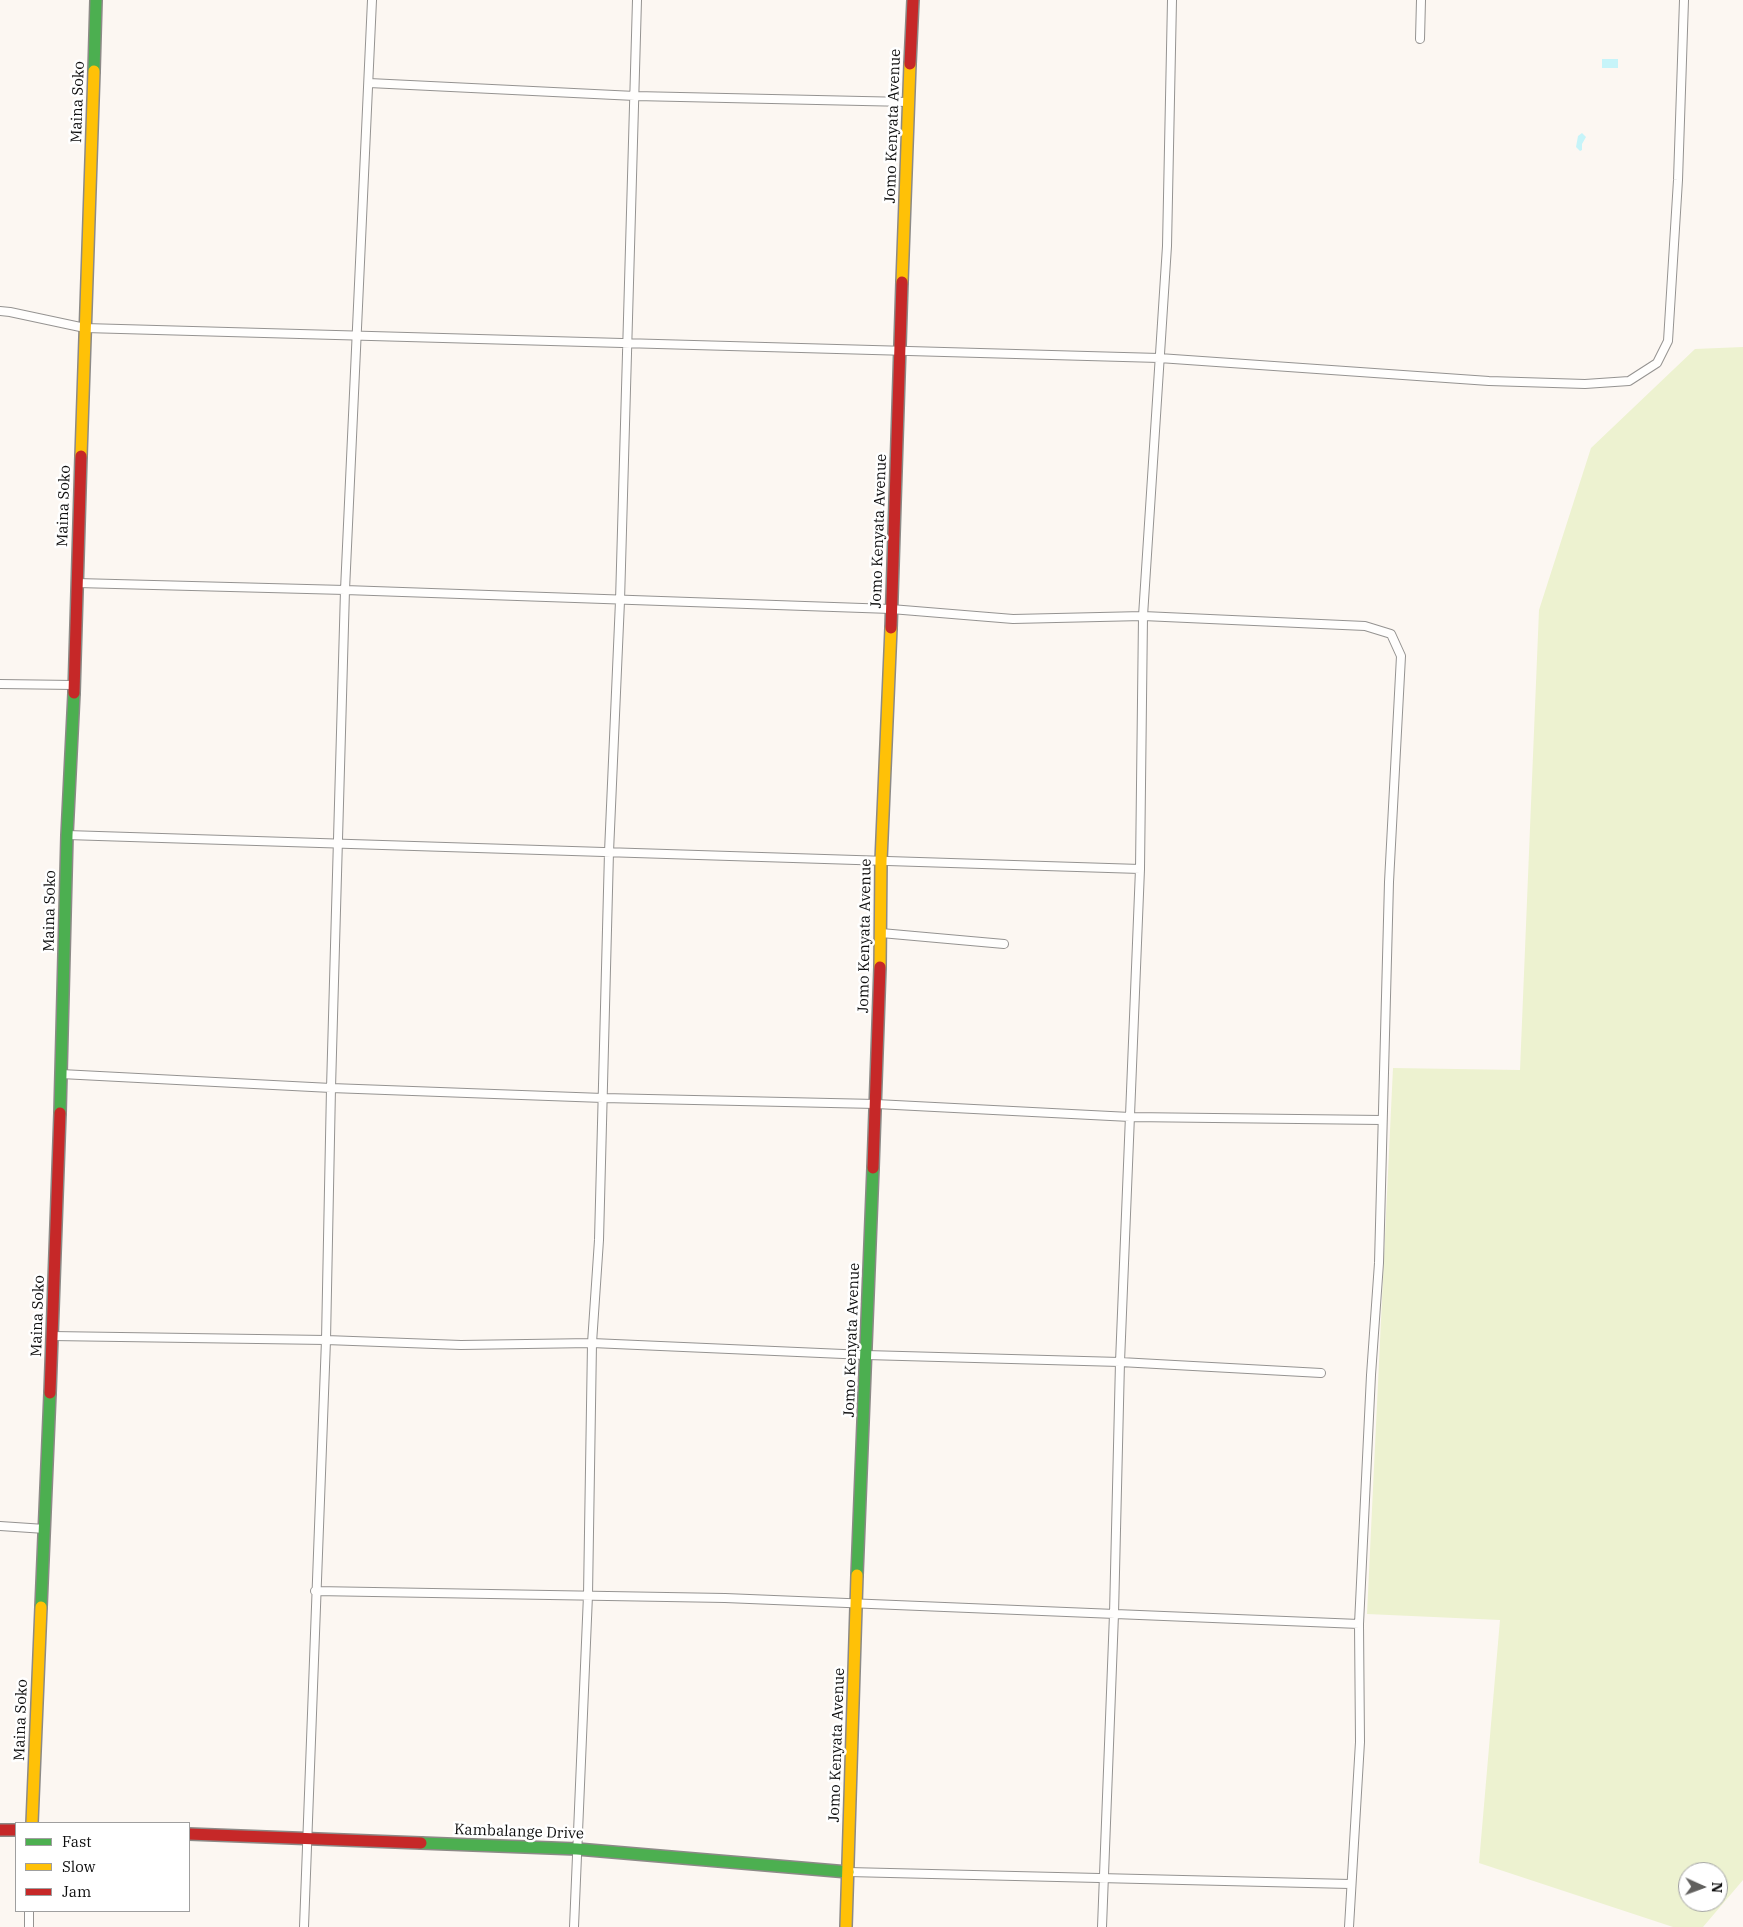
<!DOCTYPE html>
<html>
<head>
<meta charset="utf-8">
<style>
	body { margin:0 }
	#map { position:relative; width:1743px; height:1927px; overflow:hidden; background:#fcf7f2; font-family:"IBM Plex Serif",serif }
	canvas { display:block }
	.legend { position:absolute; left:15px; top:1822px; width:175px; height:90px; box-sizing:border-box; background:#fff; border:1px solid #9f9f9f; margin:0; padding:6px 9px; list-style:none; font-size:15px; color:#0e0e0e }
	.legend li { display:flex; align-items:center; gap:10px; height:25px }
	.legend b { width:25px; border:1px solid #9f9f9f }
	.north { position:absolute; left:1678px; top:1862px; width:50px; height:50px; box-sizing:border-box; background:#fff; border:1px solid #9f9f9f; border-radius:50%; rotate:92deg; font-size:14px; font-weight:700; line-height:20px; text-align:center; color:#0e0e0e }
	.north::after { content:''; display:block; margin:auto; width:18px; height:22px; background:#61605e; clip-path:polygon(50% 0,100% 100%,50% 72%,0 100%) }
</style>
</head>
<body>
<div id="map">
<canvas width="1743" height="1927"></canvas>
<ul class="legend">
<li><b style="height:6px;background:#4caf50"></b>Fast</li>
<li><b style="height:6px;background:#ffc107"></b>Slow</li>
<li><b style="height:6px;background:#c62828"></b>Jam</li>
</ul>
<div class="north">N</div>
</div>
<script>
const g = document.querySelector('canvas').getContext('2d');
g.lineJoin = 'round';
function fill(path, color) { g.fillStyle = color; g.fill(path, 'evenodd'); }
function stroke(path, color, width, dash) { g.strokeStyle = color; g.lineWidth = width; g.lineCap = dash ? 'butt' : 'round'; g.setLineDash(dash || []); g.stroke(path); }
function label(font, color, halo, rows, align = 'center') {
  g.font = font + ' "IBM Plex Serif",serif'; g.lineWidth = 5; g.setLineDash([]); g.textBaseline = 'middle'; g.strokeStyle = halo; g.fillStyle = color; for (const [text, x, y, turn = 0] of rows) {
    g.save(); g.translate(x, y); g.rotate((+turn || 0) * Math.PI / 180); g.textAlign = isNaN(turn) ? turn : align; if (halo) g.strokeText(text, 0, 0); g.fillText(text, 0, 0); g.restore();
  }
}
fill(new Path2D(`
	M1743,347V1880L1703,1927H1673L1479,1863L1500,1620L1367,1614L1393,1068L1520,1070L1539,610L1591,448L1695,349ZM1688,1872H1718V1902H1688Z`), '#edf2d0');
fill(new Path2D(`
	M1602,59H1618V68H1602Z
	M1582,133L1586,137L1582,144V150L1580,151L1576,147L1578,136Z`), '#c6f4f9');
const street = new Path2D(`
	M1420,39L1421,0
	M369,83L635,96L908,102
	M0,311L10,312L85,328L1159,358L1489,381L1585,384L1629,381L1657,363L1668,341L1678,180L1684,0
	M77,583L345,590L891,609L1013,619L1143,616L1365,626L1391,634L1401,656L1389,882L1379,1263L1371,1375L1359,1624L1360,1742L1349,1927
	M0,684L74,685
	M67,835L1140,869
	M881,933L1004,944
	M61,1074L331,1088L603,1098L876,1104L1130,1117L1382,1120
	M52,1336L326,1340L461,1345L592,1343L866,1355L1120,1362L1321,1373
	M0,1526L45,1529
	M315,1591L725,1598L1359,1624
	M848,1872L1350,1884
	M29,1927V1911
	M304,1927L326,1340L331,1088L345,590L372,0
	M574,1927L588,1595L592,1343L599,1240L609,852L620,601L637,0
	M1102,1927L1114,1614L1120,1362L1140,869L1143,616L1167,246L1172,0`);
const fast = new Path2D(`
	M94,71L96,0
	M60,1113L67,835L74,693
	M857,1575L873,1168
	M41,1607L50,1393
	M421,1843L577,1849L848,1872`);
const slow = new Path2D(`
	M902,282L910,64
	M81,456L94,71
	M880,967L881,861L891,628
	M32,1823L41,1607
	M846,1927L857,1575`);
const jam = new Path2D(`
	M910,64L913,0
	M891,628L902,282
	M74,693L81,456
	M873,1168L880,967
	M50,1393L60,1113
	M0,1830H16
	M189,1834L421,1843`);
stroke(street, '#959391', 10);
stroke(fast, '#8c8a87', 14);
stroke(slow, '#8c8a87', 14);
stroke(jam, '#8c8a87', 14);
stroke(street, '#fffefd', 8);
stroke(fast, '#4caf50', 11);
stroke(slow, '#ffc107', 11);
stroke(jam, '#c62828', 11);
label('15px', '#0e0e0e', '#fff', [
	["Maina Soko",78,102,-88],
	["Jomo Kenyata Avenue",893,126,-88],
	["Maina Soko",64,506,-88],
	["Jomo Kenyata Avenue",879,531,-88],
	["Maina Soko",50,911,-89],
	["Jomo Kenyata Avenue",865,936,-89],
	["Maina Soko",38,1316,-88],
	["Jomo Kenyata Avenue",852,1340,-88],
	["Maina Soko",21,1720,-88],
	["Jomo Kenyata Avenue",837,1745,-88],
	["Kambalange Drive",519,1832,2]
]);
</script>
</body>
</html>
